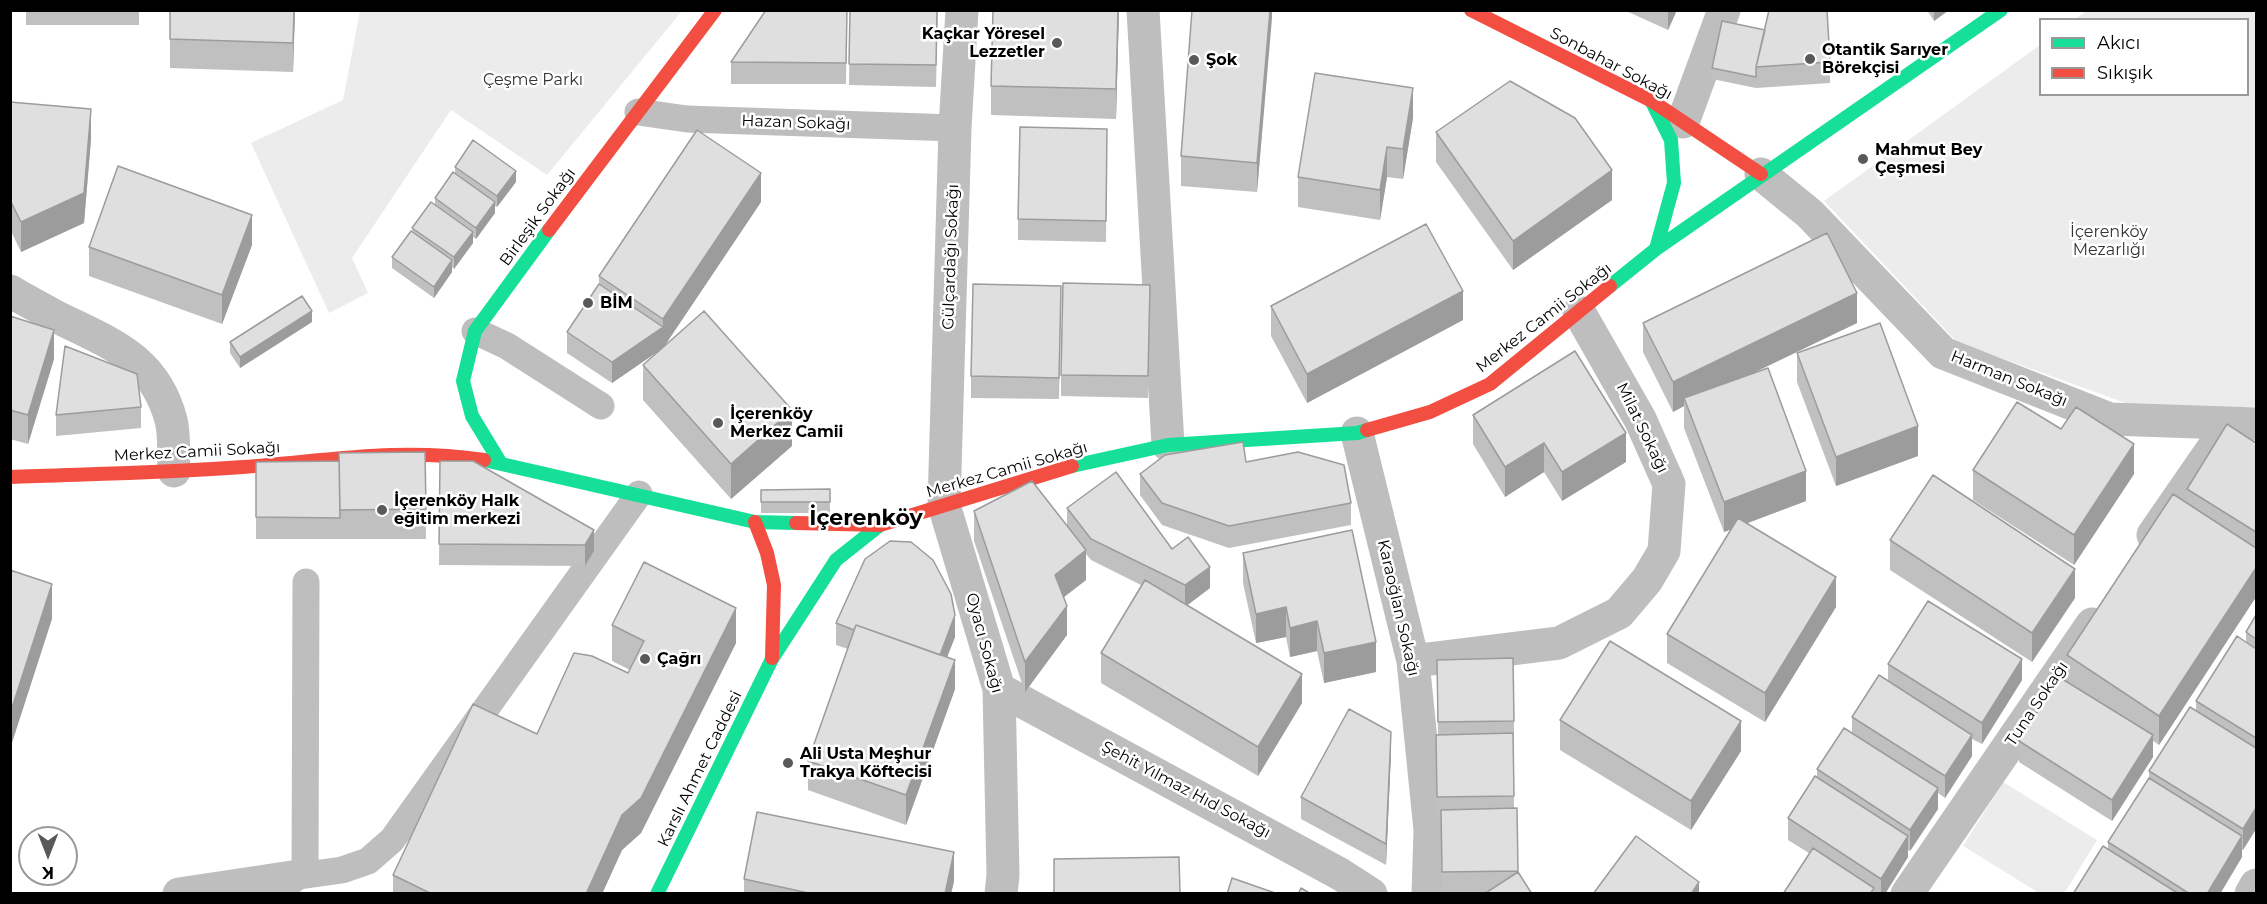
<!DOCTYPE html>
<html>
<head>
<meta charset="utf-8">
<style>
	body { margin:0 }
	#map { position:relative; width:2267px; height:904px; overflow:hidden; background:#fff; font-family:Montserrat,sans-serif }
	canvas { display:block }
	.frame { position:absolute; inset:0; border:12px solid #000; pointer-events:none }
	.legend { position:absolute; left:2039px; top:18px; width:210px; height:78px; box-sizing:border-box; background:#fff; border:2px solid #999; margin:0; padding:8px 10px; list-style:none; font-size:18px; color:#000 }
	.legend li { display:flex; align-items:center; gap:12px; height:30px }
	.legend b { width:30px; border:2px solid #999 }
	.north { position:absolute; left:18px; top:826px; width:60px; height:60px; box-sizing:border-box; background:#fff; border:2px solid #999; border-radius:50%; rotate:180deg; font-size:16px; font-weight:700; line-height:24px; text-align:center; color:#000 }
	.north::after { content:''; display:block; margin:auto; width:21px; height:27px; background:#595959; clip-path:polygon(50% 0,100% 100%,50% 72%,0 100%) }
</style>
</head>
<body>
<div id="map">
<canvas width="2267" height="904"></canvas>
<div class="frame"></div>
<ul class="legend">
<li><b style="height:8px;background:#16e098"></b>Akıcı</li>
<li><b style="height:8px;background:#f24e42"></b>Sıkışık</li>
</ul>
<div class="north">K</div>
</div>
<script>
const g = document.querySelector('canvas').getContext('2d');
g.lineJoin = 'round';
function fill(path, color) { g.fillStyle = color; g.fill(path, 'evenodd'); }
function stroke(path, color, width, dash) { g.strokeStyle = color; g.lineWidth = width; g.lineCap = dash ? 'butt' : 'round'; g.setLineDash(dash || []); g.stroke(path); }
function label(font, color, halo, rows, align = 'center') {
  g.font = font + ' Montserrat,sans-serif'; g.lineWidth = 5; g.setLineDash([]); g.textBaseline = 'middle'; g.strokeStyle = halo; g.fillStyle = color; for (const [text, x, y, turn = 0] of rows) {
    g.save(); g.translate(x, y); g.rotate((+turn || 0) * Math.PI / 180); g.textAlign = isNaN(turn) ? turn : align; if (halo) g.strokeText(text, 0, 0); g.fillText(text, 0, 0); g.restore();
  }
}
fill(new Path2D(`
	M2088,10L2256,11V407L2139,408L1957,342L1824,201L2040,45V94H2248V20L2075,19Z
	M360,11V10L682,11L547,175L451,110L352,258L368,293L329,313L251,143L343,100Z
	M2003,782L2097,840L2064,894L2039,893L1963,846Z`), '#ececec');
stroke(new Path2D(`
	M638,112L687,119L955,128
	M475,331L507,346L601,406
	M305,875L306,582
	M292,877L342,870L368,861L392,840L639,494`), '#bebebe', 27);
stroke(new Path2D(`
	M962,10L955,128L944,505L999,689L1003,875L1001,894
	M1143,10L1168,445
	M1683,122L1724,10
	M1761,174L1810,214L1943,353L2110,419L2256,424
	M10,291C25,300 40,308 55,316C108,343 154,356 171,420C175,435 173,454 174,471
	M1357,433L1413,661L1430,830L1428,894
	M2153,535L2229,425
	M1413,661L1559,643L1619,613L1647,580L1664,551L1669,484L1640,419L1579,312
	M999,689L1340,874L1371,894
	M179,894L292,877
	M1907,894L2092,624
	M2251,894L2256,885`), '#bebebe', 33);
stroke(new Path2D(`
	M1652,102L1671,140L1674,183L1656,249
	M1610,286L1656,249L2001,10
	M484,460L755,522L796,523
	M500,462L472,416L463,381L475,331L549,230
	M1072,466L1168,445L1357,433L1367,430
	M657,894L772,659L836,560L880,525`), '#16e098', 14);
stroke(new Path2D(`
	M1471,10L1652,101L1761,174
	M549,230L715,10
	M1367,430L1430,412L1490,384L1610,286
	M10,477C87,474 165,473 243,467C327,461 398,447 484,460
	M755,522L767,553L774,585L772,658
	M796,523L880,525L1072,466`), '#f24e42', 14);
fill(new Path2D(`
	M26,10H139V25H26Z
	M295,10L293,72L170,68V39Z
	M847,10L846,84H731V62Z
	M850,10H938L936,87L849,85Z
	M1119,10L1116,119L991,115V86Z
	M1272,10L1257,192L1181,186V156Z
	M1624,10H1677L1668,30Z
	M1927,10H1949L1934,21Z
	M1830,62V83L1756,88L1712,79V68Z
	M10,102L91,139L84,223L21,252L10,229Z
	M1413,118L1403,179L1387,177L1380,220L1298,207V177Z
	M1107,129L1106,242L1018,240V219Z
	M1436,132L1612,200L1513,270L1436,162Z
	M455,167L516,182L497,207L495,206V213L476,239L473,237V243L454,269L452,267V272L434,298L392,268V257L412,232V228L435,204V198L455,173Z
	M761,202L664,347L792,446L731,499L643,400V365L660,350L612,383L567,353V332L599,284V276Z
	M252,245L222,324L89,276V247Z
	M1150,285L1148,398L1061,396V375Z
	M1271,306L1463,320L1307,403L1271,336Z
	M1061,307L1059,399L971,398V376Z
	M10,316L54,359L28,444L10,439Z
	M312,322L240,368L230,353V342Z
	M1643,323H1857L1752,373L1806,501L1747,523L1836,607L1765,722L1667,663V634L1732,529L1724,532L1684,428V406L1673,412L1643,352Z
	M1797,353L1918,456L1836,486L1797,382Z
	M141,407V428L56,436V415Z
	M1473,415L1626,462L1562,501L1544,472L1505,497L1473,444Z
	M2256,443V597L2159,745L2153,741V757L2112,821L2019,762V741L2067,681V655L2187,503V489Z
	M425,452L426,539H256V462L339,461Z
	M440,461H473L594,551L585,566L439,565Z
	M1246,462L1351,503V525L1229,548L1162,525L1140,495V474Z
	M1973,470L2134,474L2074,565L1973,500Z
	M830,489V513H761V490Z
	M1067,508L1172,549L1210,588L1187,605L1302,703L1258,776L1101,683V653L1141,585L1091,560L1086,554V580L1064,597L1067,635L1025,692L974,541V511L1067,526Z
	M1890,540L2075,598L2032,662L1890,570Z
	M1243,553L1376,672L1324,683L1317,651L1290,657L1286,637L1256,643L1243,583Z
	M2256,615V829L2243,850H2242V857L2220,894H2073L2108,849V842L2149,778V771L2196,711V701L2246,642V632Z
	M836,623L955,637L947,657L955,689L906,825L808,790V761L848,649L836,645Z
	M612,625L736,643L641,833L622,850L602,894H393V875L537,734L628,673L630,670L612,661Z
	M1437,660L1514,721V742H1513L1514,808H1517L1518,872L1485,893H1442L1441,819H1437L1436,756L1438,735Z
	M1888,664L2022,680L1982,744L1972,739V756L1945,798L1938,793V809L1910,851L1908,850V857L1885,894H1783L1809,853L1788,840V818L1817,778V769L1852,733V717L1888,681Z
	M1560,720L1741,751L1691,830L1560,750Z
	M1391,753L1386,865L1301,819V797Z
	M744,879L954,881L951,894H744Z`), '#c0c0c0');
fill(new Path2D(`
	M294,10H295L293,72V43Z
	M1118,10H1119L1116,119V89Z
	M1270,10H1272V18L1257,192V163Z
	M1668,10H1677L1668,30Z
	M1934,10H1949L1934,21Z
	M1413,88V118L1403,179V149Z
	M91,109V139L84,223L21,252V222Z
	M1387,147V177L1380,220V190Z
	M1612,170V200L1513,270V241Z
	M516,171V182L497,207V196Z
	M761,173V202L663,348L612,383V362L663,327V319Z
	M495,202V213L476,239V228Z
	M252,215V245L222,324V295Z
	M473,232V243L454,269V257Z
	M452,260V272L434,298V287Z
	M1463,291V320L1307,403V374Z
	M1857,293V323L1687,405L1684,398V406L1673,412V382Z
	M312,311V322L240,368V357Z
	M54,330V359L28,444V415Z
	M792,410V446L731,499V464Z
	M1918,426V456L1836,486V457Z
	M1626,433V462L1562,501V472Z
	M1544,443V472L1505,497V467Z
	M2134,444V474L2074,565V535Z
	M1806,471V501L1724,532V502Z
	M594,530V551L585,566V545Z
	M1086,550V580L1055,604V575Z
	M1210,567V588L1185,607V585Z
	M2256,568V597L2159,745V716Z
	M2075,569V598L2032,662V633Z
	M1836,577V607L1765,722V693Z
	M52,584V619L10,749V714Z
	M1067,606V635L1025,692V662Z
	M1286,607V637L1256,643V614Z
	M736,608V643L641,833L622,850L602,894H586L622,815Z
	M955,615V637L937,683V662Z
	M1317,621V651L1290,657V628Z
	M1376,642V672L1324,683V653Z
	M2022,659V680L1982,744V723Z
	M955,660V689L906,825V795Z
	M1302,674V703L1258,776V747Z
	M1741,721V751L1691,830V801Z
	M1391,732V753L1386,865V844Z
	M1972,735V756L1945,798V776Z
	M2153,735V757L2112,821V800Z
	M1938,788V809L1910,851V830Z
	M2256,808V829L2243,850V829Z
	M1908,836V857L1885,894H1881V879Z
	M2242,836V857L2220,894H2207Z
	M954,852V881L951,894H945Z
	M1699,882V894H1691Z`), '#9c9c9c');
const building = new Path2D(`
	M170,10H294L293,43L170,39Z
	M766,10H847L846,63L731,62Z
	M850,10H937L936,65L849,64Z
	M993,10H1118L1116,89L991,86Z
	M1192,10H1270L1257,163L1181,156Z
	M1769,10H1827L1830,62L1756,67Z
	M1722,21L1765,30L1756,67V77L1712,68Z
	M1315,73L1413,88L1403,149L1387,147L1380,190L1298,177Z
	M1510,81L1575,118L1612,170L1513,241L1436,132Z
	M10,102L91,109L84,193L21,222L10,200Z
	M1020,127L1107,129L1106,221L1018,219Z
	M697,130L761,173L663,319L599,276Z
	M473,140L516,171L497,196L455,167Z
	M118,166L252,215L222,295L89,247Z
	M453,172L495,202L476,228L435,198Z
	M431,202L473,232L454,257L412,228Z
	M1426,224L1463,291L1307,374L1271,306Z
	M411,231L452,260L434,287L392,257Z
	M1827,233L1857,293L1673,382L1643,323Z
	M1063,283L1150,285L1148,376L1061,375Z
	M599,284L663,327L612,362L567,332Z
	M973,284L1061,286L1059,378L971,376Z
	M302,296L312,311L240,357L230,342Z
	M704,311L792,410L731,464L643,365Z
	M10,316L54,330L28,415L10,410Z
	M1880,323L1918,426L1836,457L1797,353Z
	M65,346L137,374L141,407L56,415Z
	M1575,351L1626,433L1562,472L1544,443L1505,467L1473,415Z
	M1768,368L1806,471L1724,502L1684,398Z
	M2017,402L2061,429L2076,407L2134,444L2074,535L1973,470Z
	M2227,424L2256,443V532L2187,489Z
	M1243,442L1246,462L1298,452L1344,465L1351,503L1229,526L1162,503L1140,474L1165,455Z
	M425,452L426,509L340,510L339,453Z
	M339,461L340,518L256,517V462Z
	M440,461H473L594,530L585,545L439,544Z
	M1116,472L1172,549L1188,537L1210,567L1185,585L1091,539L1067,508Z
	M1933,475L2075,569L2032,633L1890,540Z
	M1032,481L1086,550L1055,575L1067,606L1025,662L974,511Z
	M830,489V502H761V490Z
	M2173,494L2256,548V568L2159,716L2067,655Z
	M1738,518L1836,577L1765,693L1667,634Z
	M1352,530L1376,642L1324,653L1317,621L1290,628L1286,607L1256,614L1243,553Z
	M890,541L911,542L933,560L951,594L955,615L940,655L856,625L854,630L836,623L865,559Z
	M644,562L736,608L641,798L622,815L586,894H432L393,875L473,704L537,734L574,653L592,656L628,673L644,641L612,625Z
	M10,570L52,584L10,714Z
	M1145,580L1302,674L1258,747L1101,653Z
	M1928,601L2022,659L1982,723L1888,664Z
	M2256,615V639L2246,632Z
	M856,625L955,660L906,795L808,761Z
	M2237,636L2256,649V738L2196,701Z
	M1610,641L1741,721L1691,801L1560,720Z
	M1513,658L1514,721L1438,722L1437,660Z
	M1879,675L1972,735L1945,776L1852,717Z
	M2059,677L2153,735L2112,800L2019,741Z
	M2190,707L2256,748V808L2243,829L2149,771Z
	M1349,709L1391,732L1386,844L1301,797Z
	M1844,728L1938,788L1910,830L1817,769Z
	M1513,733L1514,796L1437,797L1436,735Z
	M1815,776L1908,836L1881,879L1788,818Z
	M2149,778L2242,836L2207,894H2190L2108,842Z
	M1517,808L1518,871L1442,872L1441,810Z
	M757,812L954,852L945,894H813L744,879Z
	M1636,836L1699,882L1691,894H1593Z
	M2103,846L2179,894H2073Z
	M1813,848L1874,888L1870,894H1783Z
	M1179,857L1180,894H1054V859Z
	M1518,872L1532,894H1484Z
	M1232,878L1278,894H1227Z
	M1301,888L1311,894H1298Z`);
fill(building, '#dfdfdf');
stroke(building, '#9c9c9c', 1.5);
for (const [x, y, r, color] of [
	[1057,43,6,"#595959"],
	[1810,59,6,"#595959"],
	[1194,60,6,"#595959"],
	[1863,159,6,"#595959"],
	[588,303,6,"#595959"],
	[718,423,6,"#595959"],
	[382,510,6,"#595959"],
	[645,659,6,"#595959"],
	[788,763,6,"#595959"]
]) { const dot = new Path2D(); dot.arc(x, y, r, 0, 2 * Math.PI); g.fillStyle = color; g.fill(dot); stroke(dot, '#fff', 2); }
label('bold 16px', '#000', '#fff', [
	["Kaçkar Yöresel",1045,34,"right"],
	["Lezzetler",1045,52,"right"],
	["Otantik Sarıyer",1822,50],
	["Börekçisi",1822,68],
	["Şok",1206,60],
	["Mahmut Bey",1875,150],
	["Çeşmesi",1875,168],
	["BİM",600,303],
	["İçerenköy",730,414],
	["Merkez Camii",730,432],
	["İçerenköy Halk",394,501],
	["eğitim merkezi",394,519],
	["Çağrı",657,659],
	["Ali Usta Meşhur",800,754],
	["Trakya Köftecisi",800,772]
], 'left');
label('16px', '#000', '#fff', [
	["Sonbahar Sokağı",1611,64,28],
	["Hazan Sokağı",796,123,2],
	["Birleşik Sokağı",538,217,-54],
	["Gülçardağı Sokağı",951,257,-88],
	["Merkez Camii Sokağı",1544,318,-38],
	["Harman Sokağı",2009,379,22],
	["Milat Sokağı",1642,428,64],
	["Merkez Camii Sokağı",197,452,-3],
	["Merkez Camii Sokağı",1007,470,-16],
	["Karaoğlan Sokağı",1398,608,77],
	["Oyacı Sokağı",984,643,75],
	["Tuna Sokağı",2037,704,-56],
	["Karslı Ahmet Caddesi",700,769,-64],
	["Şehit Yılmaz Hıd Sokağı",1186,790,28]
]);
label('16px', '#333', '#fff', [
	["Çeşme Parkı",533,80],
	["İçerenköy",2109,232],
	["Mezarlığı",2109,250]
]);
label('bold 22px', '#000', '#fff', [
	["İçerenköy",866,519]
]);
</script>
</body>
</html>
